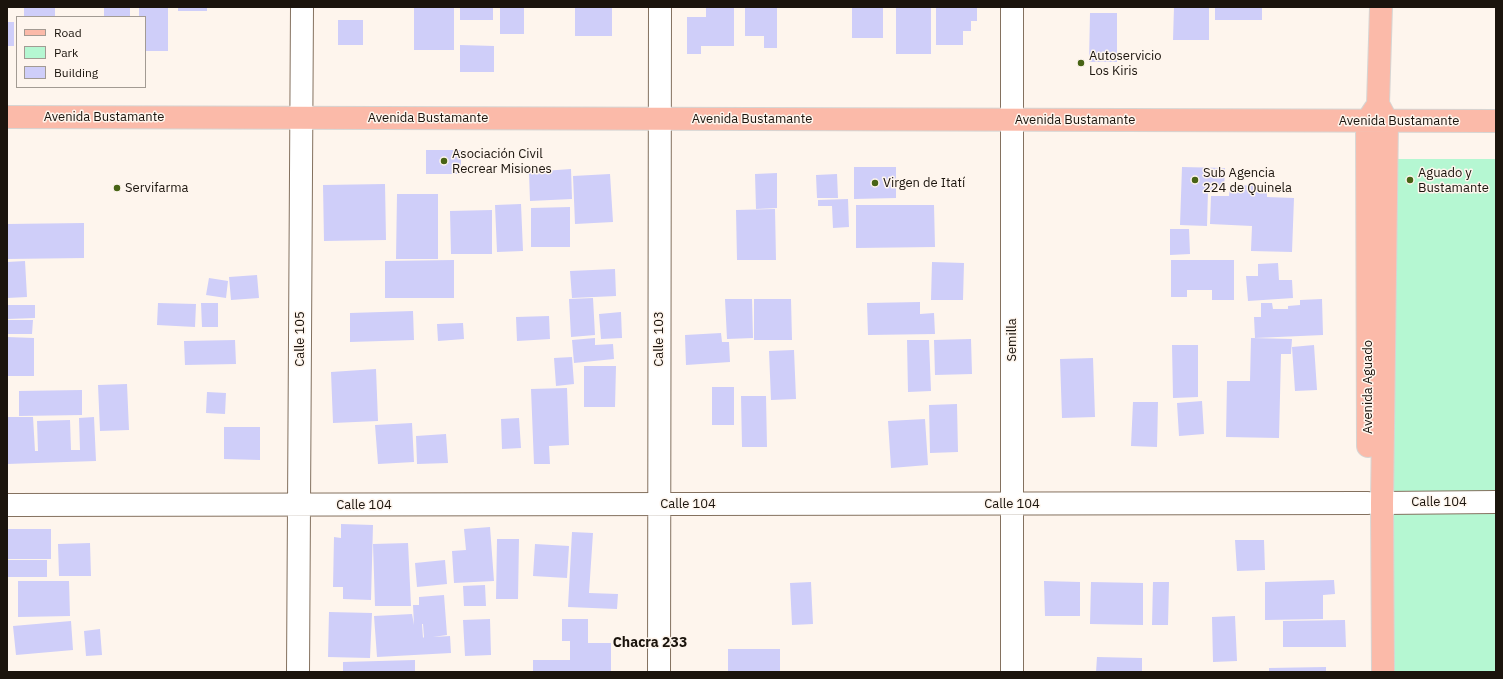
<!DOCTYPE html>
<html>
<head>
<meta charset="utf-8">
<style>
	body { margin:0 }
	#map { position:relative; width:1503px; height:679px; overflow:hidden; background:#fef5ed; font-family:"IBM Plex Sans",sans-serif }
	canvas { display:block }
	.frame { position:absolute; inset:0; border:8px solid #1b140d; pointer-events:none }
	.legend { position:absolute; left:16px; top:16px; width:130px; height:72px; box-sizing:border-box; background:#fef5ed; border:1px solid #a39b93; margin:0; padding:5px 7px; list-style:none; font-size:12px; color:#1b140d }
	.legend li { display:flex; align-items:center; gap:8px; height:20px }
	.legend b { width:20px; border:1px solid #a39b93 }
</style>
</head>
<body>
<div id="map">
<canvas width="1503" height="679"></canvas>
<div class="frame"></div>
<ul class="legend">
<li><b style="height:5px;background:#fbbaa9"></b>Road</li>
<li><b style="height:11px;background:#b5f7d2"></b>Park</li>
<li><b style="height:11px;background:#cfcef9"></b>Building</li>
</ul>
</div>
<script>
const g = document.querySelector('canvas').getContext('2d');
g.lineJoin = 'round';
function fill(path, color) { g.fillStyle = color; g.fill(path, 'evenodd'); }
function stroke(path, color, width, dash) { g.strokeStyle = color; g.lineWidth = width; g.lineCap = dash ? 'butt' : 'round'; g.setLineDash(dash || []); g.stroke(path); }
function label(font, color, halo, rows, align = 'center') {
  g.font = font + ' "IBM Plex Sans",sans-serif'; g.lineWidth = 3; g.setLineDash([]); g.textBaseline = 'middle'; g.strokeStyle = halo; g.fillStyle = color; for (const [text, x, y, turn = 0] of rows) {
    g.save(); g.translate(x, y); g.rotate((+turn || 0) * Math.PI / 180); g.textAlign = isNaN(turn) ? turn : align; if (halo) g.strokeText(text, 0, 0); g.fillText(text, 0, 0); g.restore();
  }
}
fill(new Path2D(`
	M1390,159H1496V672H1390Z`), '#b5f7d2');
fill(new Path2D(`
	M24,7H55V17H24Z
	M104,7H130V17H104Z
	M139,7H168V51H145V17H139Z
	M178,7H207V11H178Z
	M414,7H454V50H414Z
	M460,7H493V20H460Z
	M500,7H524V34H500Z
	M575,7H612V36H575Z
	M706,7H734V46H701V54H687V17H706Z
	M745,7H777V48H764V36H745Z
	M852,7H883V38H852Z
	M896,7H931V54H896Z
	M936,7H977V21H971V31H963V45H936Z
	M1174,7H1209V40H1173Z
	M1215,7H1262V20H1215Z
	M1090,13H1117V62H1089Z
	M338,20H363V45H338Z
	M7,22H14V46H7Z
	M460,45L494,46V72H460Z
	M426,150H461V174H426Z
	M854,167H896V198L854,199Z
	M1182,167L1225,168L1224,191H1208L1207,226L1180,225Z
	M571,169L572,199L530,201L529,172Z
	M777,173V208L756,209L755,174Z
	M610,174L613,222L575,224L573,176Z
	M837,174L838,198H817L816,175Z
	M385,184L386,240L324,241L323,185Z
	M1230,185L1267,186V197L1294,198L1292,252L1251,251L1252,226L1210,224L1211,196H1229Z
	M397,194H438V259H396Z
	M848,199L849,227L833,228L832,206H818V200Z
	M521,204L523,251L497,252L495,205Z
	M856,205H934L935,247L856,248Z
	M570,207V247H531V208Z
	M775,209L776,260H737L736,210Z
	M492,210V254H451L450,211Z
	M84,223V258L7,259V224Z
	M1170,229H1189L1190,254L1170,255Z
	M454,260V298H385V261Z
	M1171,260H1234V300H1212V290H1187V297H1171Z
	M25,261L27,297L7,298V262Z
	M932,262L964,263L963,300H931Z
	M1278,263L1279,280H1292L1293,298L1248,301L1246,276H1258V264Z
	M615,269L616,296L572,298L570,271Z
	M257,275L259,298L231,300L229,277Z
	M209,278L228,281L226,298L206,295Z
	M593,298L595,335L571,337L569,299Z
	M725,299H752L753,338L727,339Z
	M754,299H791L792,340H754Z
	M1322,299L1323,335L1255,338L1254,317H1261V303H1272L1273,309H1288V306L1300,305V300Z
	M920,302V314L934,313L935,334L868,335L867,303Z
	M158,303L196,304L195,327L157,325Z
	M201,303H218V327H202Z
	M7,305H35V318L7,319Z
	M413,311L414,340L350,342V313Z
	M621,312L622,338L601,339L599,314Z
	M549,316L550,339L517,341L516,317Z
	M7,320H33L32,334H7Z
	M463,323L464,339L438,341L437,324Z
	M721,333L722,342H729L730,362L686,365L685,335Z
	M7,337L34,338V376H7Z
	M595,338V345L613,344L614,359L574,363L572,340Z
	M1251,338L1292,339L1291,354H1281L1279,438L1226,437L1227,381H1250Z
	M971,339L972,374L935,375L934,340Z
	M235,340L236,364L185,365L184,341Z
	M907,340H929L931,391L908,392Z
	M1172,345H1198V397L1173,398Z
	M1314,345L1317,390L1295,391L1292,347Z
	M794,350L796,399L771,400L769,351Z
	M572,357L574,384L556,386L554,358Z
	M1093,358L1095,417L1062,418L1060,359Z
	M584,366H616L615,407H584Z
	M376,369L378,421L333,423L331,372Z
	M127,384L129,430L100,431L98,385Z
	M712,387H734V425H712Z
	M567,388L569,445L549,446L550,464H534L531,389Z
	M82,390V415L19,416V391Z
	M207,392L226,393L225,414L206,413Z
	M741,396H766L767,447H742Z
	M1202,401L1204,434L1179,436L1177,403Z
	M1133,402H1158L1157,447L1131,446Z
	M957,404L958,452L930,453L929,405Z
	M7,417H33L35,451H38L37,421L70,420L71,450H80L79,418L94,417L96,461L7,464Z
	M519,418L521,448L502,449L501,419Z
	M925,419L928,465L891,468L888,421Z
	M412,423L414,462L378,464L375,425Z
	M224,427H260V460L224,459Z
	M446,434L448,463L417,464L416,436Z
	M341,524L373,525L371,600L343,599V587H333L334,537L341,538Z
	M490,527L494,581L454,583L452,551L466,550L464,529Z
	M7,529H51V559H7Z
	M572,532L593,533L589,593L618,594L617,609L568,607Z
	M497,539H519L518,599H496Z
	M1235,540H1264L1265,570L1237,571Z
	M90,543L91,576H59L58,544Z
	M408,543L411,606H375L373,544Z
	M535,544L569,546L567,578L533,576Z
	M7,560H47V577H7Z
	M445,560L447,584L417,587L415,563Z
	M1334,580L1335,594L1323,595V619L1265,620V582Z
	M18,581H69L70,616L18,617Z
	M1044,581L1080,582V616H1045Z
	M811,582L813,624L792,625L790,583Z
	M1091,582L1143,583V625L1090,624Z
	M1153,582H1169L1168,625H1152Z
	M485,585L486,606H464L463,586Z
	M444,595L447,635L433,637L450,636L451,653L377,657L374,616L412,614L414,625L413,605H419V597ZM422,624H423L424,637L423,638Z
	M329,612L372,613L370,658L328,657Z
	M1235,616L1237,661L1213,662L1212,617Z
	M490,619L491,655L465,656L463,620Z
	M562,619H588V643H611V672H533V660H570V641H562Z
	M1345,620L1346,647H1283V621Z
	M71,621L73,650L16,655L13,626Z
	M100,629L102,655L86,656L84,631Z
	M728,649H780V672H728Z
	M1097,657L1142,658V672H1096Z
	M415,660V672H343V662Z
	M1326,667V672H1269V668Z`), '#cfcef9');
const minor = new Path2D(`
	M1382,503L1496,502
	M7,505L1368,503
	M298,672L302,7
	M659,672L660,7
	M1012,672V7`);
const major = new Path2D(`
	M1381,7L1378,104L1387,121L1382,503L1383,672
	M7,117L1496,121
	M1368,446L1367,121L1375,109`);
stroke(minor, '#84715f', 24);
stroke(major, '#d6d5d3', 24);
stroke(minor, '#fff', 22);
stroke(major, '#fbbaa9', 22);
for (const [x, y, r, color] of [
	[1081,63,4,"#486315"],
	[444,161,4,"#486315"],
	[1195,180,4,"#486315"],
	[1410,180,4,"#486315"],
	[875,183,4,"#486315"],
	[117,188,4,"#486315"]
]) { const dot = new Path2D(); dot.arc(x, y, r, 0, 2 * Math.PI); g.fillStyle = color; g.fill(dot); stroke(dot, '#fef5ed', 1.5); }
label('13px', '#1b140d', '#fef5ed', [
	["Autoservicio",1089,56],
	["Los Kiris",1089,71],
	["Asociación Civil",452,154],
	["Recrear Misiones",452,169],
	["Sub Agencia",1203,173],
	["224 de Quinela",1203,188],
	["Aguado y",1418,173],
	["Bustamante",1418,188],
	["Virgen de Itatí",883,183],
	["Servifarma",125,188]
], 'left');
label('13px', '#1b140d', '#fef5ed', [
	["Avenida Bustamante",104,117],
	["Avenida Bustamante",428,118],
	["Avenida Bustamante",752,119],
	["Avenida Bustamante",1075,120],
	["Avenida Bustamante",1399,121],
	["Calle 105",300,339,-90],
	["Calle 103",659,339,-90],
	["Semilla",1012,340,-90],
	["Avenida Aguado",1368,387,-90],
	["Calle 104",1439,502],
	["Calle 104",688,504],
	["Calle 104",1012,504],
	["Calle 104",364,505]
]);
label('bold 14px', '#1b140d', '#fef5ed', [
	["Chacra 233",650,643]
]);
</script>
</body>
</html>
